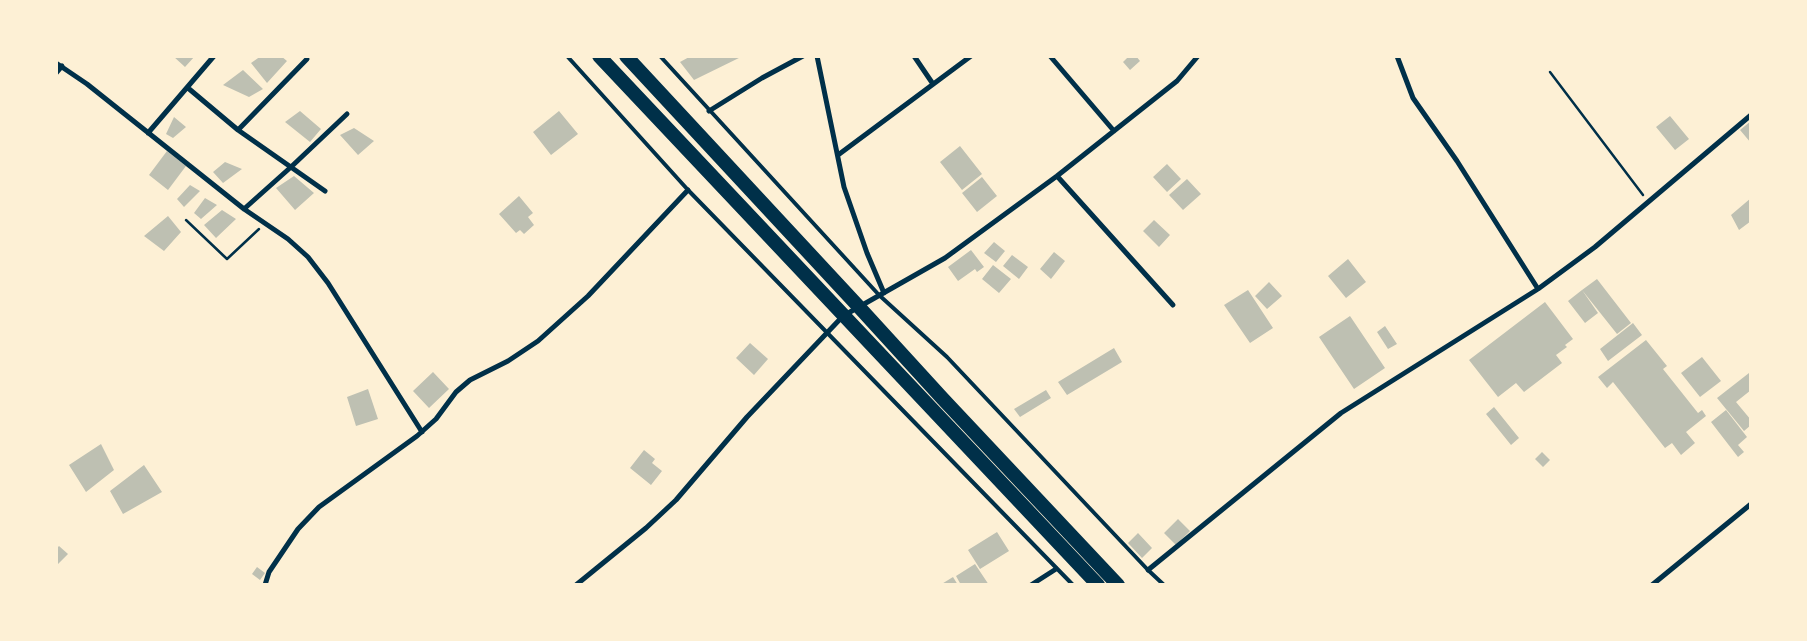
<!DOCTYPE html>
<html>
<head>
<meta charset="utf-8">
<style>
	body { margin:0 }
	#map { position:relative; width:1807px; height:641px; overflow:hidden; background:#fdf0d5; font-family:"Work Sans",sans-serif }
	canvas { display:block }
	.frame { position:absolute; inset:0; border:58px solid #fdf0d5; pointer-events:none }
</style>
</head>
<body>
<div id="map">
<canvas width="1807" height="641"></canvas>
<div class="frame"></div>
</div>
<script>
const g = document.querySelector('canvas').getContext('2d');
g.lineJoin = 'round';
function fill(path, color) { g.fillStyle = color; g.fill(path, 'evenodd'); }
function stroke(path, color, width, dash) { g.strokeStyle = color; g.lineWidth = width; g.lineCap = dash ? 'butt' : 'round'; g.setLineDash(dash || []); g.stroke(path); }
fill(new Path2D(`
	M173,56H195L185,67Z
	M261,56H281L287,61L267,83L251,63Z
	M691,56H743L694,80L680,62Z
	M1129,56H1136L1140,61L1130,70L1123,62Z
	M243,70L263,89L249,97L223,85Z
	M300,111L321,129L310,142L285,122Z
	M559,111L578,134L551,155L533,132Z
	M1670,116L1689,139L1675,150L1656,127Z
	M174,117L186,127L173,138L166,134Z
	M1751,121V143L1740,130Z
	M354,128L374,141L358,155L340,135Z
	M960,146L982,174L962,190L940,162Z
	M167,151L186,166L168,190L149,175Z
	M225,162L242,169L223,183L213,172Z
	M1167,164L1181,179L1167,192L1153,177Z
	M294,176L314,193L295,210L276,188Z
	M982,177L997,196L977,212L962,193Z
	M1187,179L1201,194L1183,210L1169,195Z
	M190,185L200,191L184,207L177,199Z
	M519,196L533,213L528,217L534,225L524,234L520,230L516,233L499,214Z
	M205,198L217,205L201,219L194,213Z
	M1751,198V221L1739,230L1731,215Z
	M222,210L236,219L216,238L204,225Z
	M168,216L181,232L164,251L144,236Z
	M1154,220L1170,235L1159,247L1143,231Z
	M994,242L1005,251L996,262L984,253Z
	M971,250L984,267L977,272L975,269L958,281L948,267Z
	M1054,252L1065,261L1051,279L1040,269Z
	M1012,255L1028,267L1019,279L1003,266Z
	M1348,259L1366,282L1346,298L1328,276Z
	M993,265L1011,279L999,293L982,279Z
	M1597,279L1631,323L1617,334L1582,290Z
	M1269,282L1282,296L1267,309L1255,296Z
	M1248,290L1273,328L1250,343L1224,305Z
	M1582,290L1598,313L1585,323L1568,301Z
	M1545,302L1573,339L1565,345L1567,347L1556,355L1562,363L1524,392L1516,383L1498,397L1469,360Z
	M1350,316L1385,368L1354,389L1319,337Z
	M1633,323L1642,335L1608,361L1600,349Z
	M1385,326L1397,344L1388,349L1377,332Z
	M1646,340L1667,366L1663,369L1698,413L1702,410L1706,416L1686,432L1695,443L1681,455L1672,443L1665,448L1613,382L1607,388L1598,377Z
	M750,343L768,359L754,375L736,358Z
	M1114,348L1122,362L1067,395L1058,382Z
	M1702,357L1721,381L1700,397L1681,373Z
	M433,372L449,389L429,408L413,391Z
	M1749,373L1751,376V390L1736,402L1751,420V425L1744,431L1717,398Z
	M368,389L378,419L356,426L347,397Z
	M1046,390L1051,398L1020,417L1014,409Z
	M1494,407L1519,438L1511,445L1486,414Z
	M1726,410L1747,437L1738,445L1744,452L1738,457L1711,422Z
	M101,444L114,470L86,492L69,465Z
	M644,450L655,459L652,463L662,471L651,485L630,468Z
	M1542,452L1550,460L1543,467L1535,459Z
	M144,465L162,492L123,514L110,491Z
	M1178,519L1190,531L1176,545L1164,533Z
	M997,532L1009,551L980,569L968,550Z
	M1138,533L1152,548L1142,558L1128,543Z
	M59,546L68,554L56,566V549Z
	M975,564L989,585H961L956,576Z
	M257,567L265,573L260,580L252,574Z
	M953,577L958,585H940Z`), '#bec0b2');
stroke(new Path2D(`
	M1550,72L1643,195
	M186,220L227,259L259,229`), '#003049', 2.5);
stroke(new Path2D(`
	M567,56L688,190L1073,585
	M660,56L879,295L947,357L1148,570L1164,585`), '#003049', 4);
stroke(new Path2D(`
	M817,56L844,187L867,253L884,293
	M914,56L933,84
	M1050,56L1114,131
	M1397,56L1413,98L1457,161L1538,289
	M56,63L87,84L244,209L288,239L308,257L328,283L422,432
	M56,73L62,66
	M188,88L238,130L325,191
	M709,111L762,78L803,56
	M238,130L307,59
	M148,133L214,56
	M838,155L971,56
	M1057,176L1173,305
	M244,209L291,167L347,114
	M1148,570L1341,413L1538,289L1595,247L1751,115
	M265,585L269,572L298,529L319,507L417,436L436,419L456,392L470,380L508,361L538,341L588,296L688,190
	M576,585L646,528L676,500L747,417L843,316L945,258L1057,176L1177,81L1198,56
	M1031,585L1056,569
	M1652,585L1751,504`), '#003049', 5);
stroke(new Path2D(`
	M599,56L1098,585
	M626,56L859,307L943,399L1118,585`), '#003049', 14);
</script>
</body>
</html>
